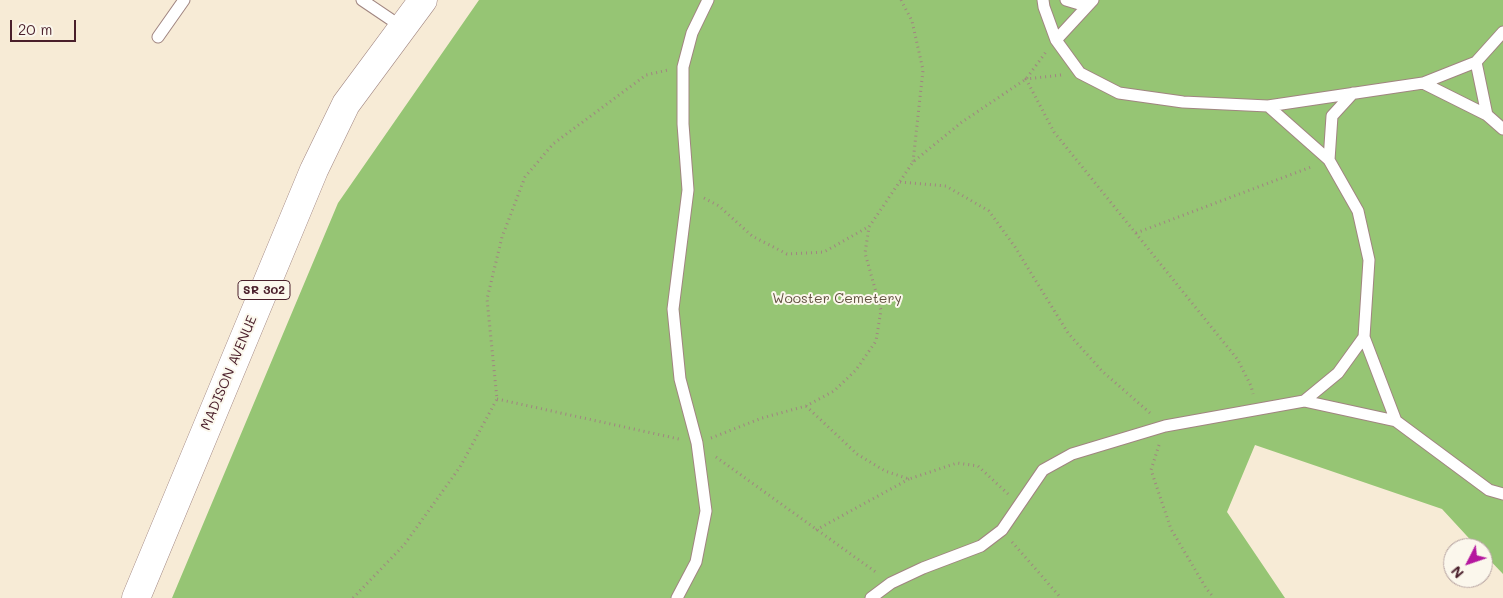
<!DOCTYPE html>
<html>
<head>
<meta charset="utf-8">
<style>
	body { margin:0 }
	#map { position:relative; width:1503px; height:598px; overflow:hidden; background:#f7ebd6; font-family:Mali,sans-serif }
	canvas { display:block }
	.north { position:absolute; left:1443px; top:538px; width:50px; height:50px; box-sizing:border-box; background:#fbf7ec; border:1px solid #b4a19f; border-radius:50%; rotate:229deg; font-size:14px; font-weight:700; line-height:20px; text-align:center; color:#4a1f2b }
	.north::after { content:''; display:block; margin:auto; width:18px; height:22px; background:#b5179e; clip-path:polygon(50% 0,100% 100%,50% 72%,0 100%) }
	.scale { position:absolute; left:10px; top:20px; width:66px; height:22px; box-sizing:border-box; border:2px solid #4a1f2b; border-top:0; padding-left:6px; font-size:15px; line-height:18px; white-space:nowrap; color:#4a1f2b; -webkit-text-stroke:4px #fbf7ec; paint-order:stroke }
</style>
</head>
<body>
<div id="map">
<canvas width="1503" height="598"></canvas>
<div class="north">N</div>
<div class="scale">20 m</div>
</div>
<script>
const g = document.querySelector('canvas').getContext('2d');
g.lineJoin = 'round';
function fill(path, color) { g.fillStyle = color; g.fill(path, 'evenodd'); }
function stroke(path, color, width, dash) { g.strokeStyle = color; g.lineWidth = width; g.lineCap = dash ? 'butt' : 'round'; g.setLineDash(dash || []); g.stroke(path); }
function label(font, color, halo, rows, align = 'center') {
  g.font = font + ' Mali,sans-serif'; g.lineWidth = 4; g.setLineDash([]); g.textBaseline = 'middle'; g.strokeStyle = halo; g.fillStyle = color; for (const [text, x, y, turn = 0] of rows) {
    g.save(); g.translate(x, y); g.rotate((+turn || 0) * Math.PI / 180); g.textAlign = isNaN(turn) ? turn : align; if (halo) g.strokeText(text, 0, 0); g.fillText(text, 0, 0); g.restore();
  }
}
fill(new Path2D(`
	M479,0H1503V574L1483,553V548H1478L1442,509L1255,445L1227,512L1285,598H172L338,203Z`), '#96c574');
const lane = new Path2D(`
	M362,0L402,27
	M1066,0L1086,6
	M158,37L184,0
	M1056,40L1093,0
	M1476,62L1487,115
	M1423,83L1476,62L1503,32
	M1268,106L1423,83L1487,115L1503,129
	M1329,160L1332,116L1353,93
	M1364,337L1396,421
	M1304,401L1396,421L1489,490L1503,494
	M677,598L696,562L706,511L697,443L680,379L673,309L688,190L683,124V67L692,33L708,0
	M871,598L891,583L923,568L981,546L1002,530L1043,470L1072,454L1165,426L1304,401L1338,373L1364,337L1369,260L1358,211L1329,160L1268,106L1183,102L1119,93L1080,73L1056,40L1044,7L1043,0`);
const primary = new Path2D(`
	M136,598L314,170L346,104L423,0`);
stroke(lane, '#a08580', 13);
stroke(primary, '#a08580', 29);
stroke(new Path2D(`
	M901,0L912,21L923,70L913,162
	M1061,75L1026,79L1054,132L1238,360L1251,386L1253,394
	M900,182L946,186L989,211L1015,247L1068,333L1102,371L1150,413
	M704,198L719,206L752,236L787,254L824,252L868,227
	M1136,233L1311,167
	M497,399L679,439
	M806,406L857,454L885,471L909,479L957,463L978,466L1008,494
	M711,438L762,418L806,406L834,391L856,370L876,341L881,310L865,253L869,227L913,162L962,122L1026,79L1046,52
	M1159,445L1151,470L1171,529L1206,588L1214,598
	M716,457L877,573
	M816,530L909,479
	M1012,542L1061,598
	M353,598L404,545L460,467L497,399L487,299L502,237L525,177L553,144L646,75L668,70`), '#a08580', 3, [1, 4]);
stroke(lane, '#fff', 11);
stroke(primary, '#fff', 28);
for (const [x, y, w] of [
	[264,290,52]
]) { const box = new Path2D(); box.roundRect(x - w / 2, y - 9.5, w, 19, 4); g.fillStyle = '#fbf7ec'; g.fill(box); stroke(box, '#4a1f2b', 1); }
label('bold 12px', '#4a1f2b', null, [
	["SR 302",264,290]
]);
label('14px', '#615141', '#fbf7ec', [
	["Wooster Cemetery",837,299]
]);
label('14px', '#4a1f2b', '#fbf7ec', [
	["MADISON AVENUE",229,373,-67]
]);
</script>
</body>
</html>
